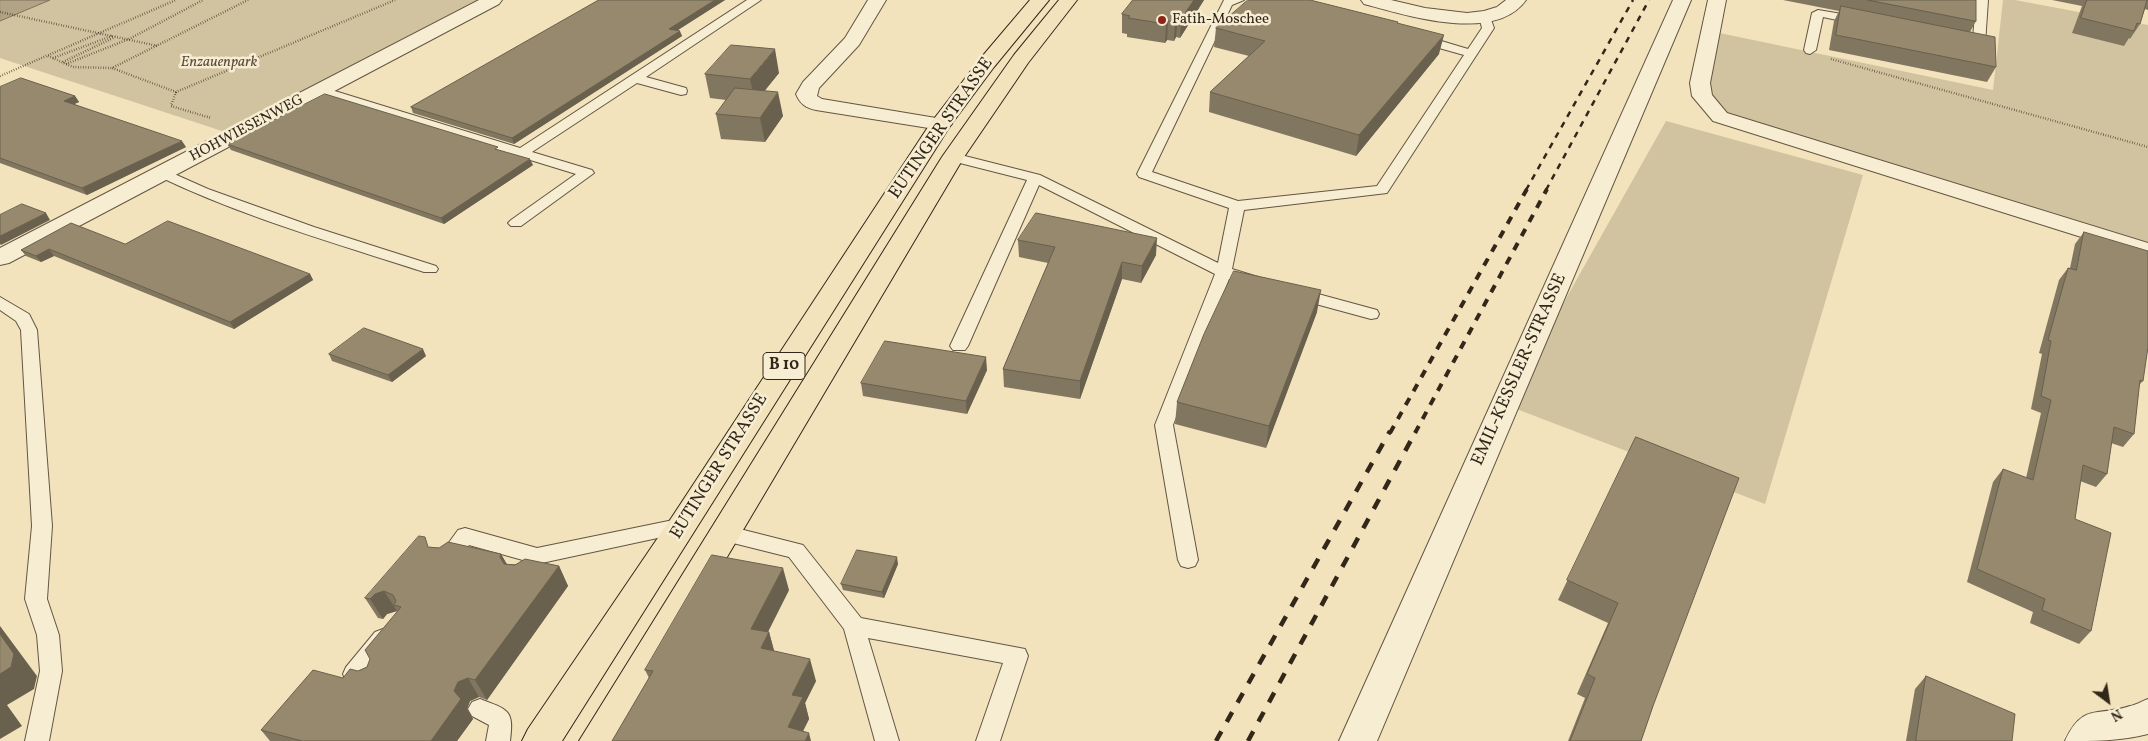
<!DOCTYPE html>
<html>
<head>
<meta charset="utf-8">
<style>
	body { margin:0 }
	#map { position:relative; width:2148px; height:741px; overflow:hidden; background:#f2e3bc; font-family:Vollkorn,serif }
	canvas { display:block }
	.north { position:absolute; left:2083px; top:676px; width:50px; height:50px; -webkit-text-stroke:4px #f7edd3; paint-order:stroke; rotate:149deg; font-size:14px; font-weight:700; line-height:20px; text-align:center; color:#33271a }
	.north::after { content:''; display:block; margin:auto; width:18px; height:22px; background:#33271a; clip-path:polygon(50% 0,100% 100%,50% 72%,0 100%) }
</style>
</head>
<body>
<div id="map">
<canvas width="2148" height="741"></canvas>
<div class="north">N</div>
</div>
<script>
const g = document.querySelector('canvas').getContext('2d');
g.lineJoin = 'round';
function fill(path, color) { g.fillStyle = color; g.fill(path, 'evenodd'); }
function stroke(path, color, width, dash) { g.strokeStyle = color; g.lineWidth = width; g.lineCap = dash ? 'butt' : 'round'; g.setLineDash(dash || []); g.stroke(path); }
function label(font, color, halo, rows, align = 'center') {
  g.font = font + ' Vollkorn,serif'; g.lineWidth = 5; g.setLineDash([]); g.textBaseline = 'middle'; g.strokeStyle = halo; g.fillStyle = color; for (const [text, x, y, turn = 0] of rows) {
    g.save(); g.translate(x, y); g.rotate((+turn || 0) * Math.PI / 180); g.textAlign = isNaN(turn) ? turn : align; if (halo) g.strokeText(text, 0, 0); g.fillText(text, 0, 0); g.restore();
  }
}
fill(new Path2D(`
	M50,0H484L225,132L0,58V21Z
	M2003,0H2015L2148,25V248L1720,117L1702,96L1710,31L1993,90Z
	M1666,121L1863,175L1765,504L1506,405Z`), '#d2c3a0');
const water = new Path2D(`
	M0,0H50L0,21Z`);
fill(water, '#b1a385');
stroke(water, '#7f715a', 1);
const lane = new Path2D(`
	M747,0H761L646,77L686,88L687,91L686,94L681,95L637,83L532,152L592,170L594,173L521,226H511L508,223L511,220L576,174L315,94L314,91L315,88H325L520,148Z
	M1224,0H1244L1232,5L1152,172L1238,201L1377,186L1464,55L1414,41L1412,38L1414,35L1418,34L1468,49L1482,28L1479,16L1481,14H1489L1494,28L1387,193L1244,210L1232,269L1261,278L1263,281L1255,286L1229,279L1173,425L1198,560L1195,566L1188,568L1181,566L1178,560L1155,425L1215,274L1039,185L968,346L965,350H953L950,346L1027,180L948,160L946,157L953,153L1040,175L1218,263L1229,208L1139,177L1137,174Z
	M1976,0H1988L1985,44L1979,48L1962,45L1960,42L1966,38L1973,39Z
	M1818,10L1860,17L1866,21L1860,25L1823,17L1816,50L1810,54L1806,53L1804,50L1812,13Z
	M163,169L208,189L314,227L436,266L438,269L436,272H424C335,243 243,217 158,176L156,173L158,170Z
	M1296,288L1377,310L1379,314L1377,318L1371,319L1290,297L1288,293L1290,289Z
	M0,297L29,314L37,330L52,526L47,599L59,635L62,671L49,741H25L40,671L37,635L25,599L32,526L21,330L16,321L0,310Z
	M683,518L690,521L693,526L690,531L537,564L469,545C461,556 455,570 440,565L437,559L458,530L465,528L537,548Z
	M724,525L803,545L861,618L1025,649L1028,656L1000,741H976L1003,663L868,638L899,741H875L844,629L789,557L717,539L714,533L717,527Z
	M383,629L391,632L394,638L371,669L379,672L382,679L379,686L371,689L346,681L343,674L346,667L375,632Z
	M480,699C509,710 514,710 510,741H486L489,725L472,716L468,709L472,702Z`);
const street = new Path2D(`
	M479,0H502L499,4L9,263L0,265V248Z
	M868,0H886L859,45L819,88L817,96L822,99L948,120L952,124L948,128L941,130L816,110C806,108 800,104 796,94L803,82L845,38Z
	M1361,0H1391L1425,8L1467,13L1484,11L1497,7L1506,0H1526C1495,44 1405,15 1364,4Z
	M1673,0H1691L1377,741H1339Z
	M1708,0H1726L1710,83L1712,95L1727,113L2148,243V258L1713,121L1692,96L1690,83Z
	M2148,699V734C2122,741 2093,741 2065,741C2083,702 2098,717 2130,706C2136,705 2142,701 2148,699Z`);
const primary = new Path2D(`
	M1030,0H1049L994,67L950,126L562,741H522L528,729L672,517L930,124L980,59Z
	M1059,0H1077L1028,63L964,157L618,741H579L942,157L1014,55Z`);
stroke(lane, '#635642', 2);
stroke(street, '#635642', 2);
stroke(primary, '#33271a', 2);
stroke(new Path2D(`
	M248,0L112,68L176,92L395,0
	M0,12L158,46
	M48,56L73,67L112,68
	M53,58L112,36
	M1831,59L2148,147
	M63,62L115,37
	M66,64L129,39L203,0
	M0,76L176,0
	M176,92L171,106L211,118`), '#33271a', 2.5, [0.5, 2]);
fill(lane, '#f7edd3');
fill(street, '#f7edd3');
fill(primary, '#f2e3bc');
stroke(new Path2D(`
	M1526,190L1633,0
	M1546,190L1649,0`), '#33271a', 2.5, [6, 6]);
stroke(new Path2D(`
	M1390,433L1527,189
	M1415,433L1547,189`), '#33271a', 4, [8, 8]);
stroke(new Path2D(`
	M1216,741L1390,431
	M1248,741L1416,431`), '#33271a', 4.5, [11, 11]);
fill(new Path2D(`
	M599,0H725L678,30L682,36L514,144L413,113L411,107Z
	M1133,0H1204L1180,38L1176,37L1174,41L1167,40L1165,43L1127,37V34L1122,33V14Z
	M1783,0H1976V21L1970,32L1996,67L1987,82L1829,50L1834,21L1839,11Z
	M2052,0H2148V10L2145,9L2140,24L2130,39L2129,38L2124,46L2072,33L2082,6Z
	M1398,23L1439,54L1356,156L1209,112L1210,92L1249,56L1214,47L1216,28Z
	M779,73L764,91L783,116L765,142L721,139L716,114L726,100L710,98L705,74Z
	M0,87L75,96L79,102L74,104L186,147L87,195L0,163Z
	M227,144L499,150L533,165L444,224L231,150Z
	M2084,232L2143,381L2139,385L2134,434L2123,447L2111,443L2107,474L2096,487L2080,481L2075,519L2091,631L2079,644L2030,623L2033,612L1967,582L1993,482L2003,469L2026,478L2041,413L2031,409L2042,354L2039,353L2059,280L2068,268H2070L2075,244Z
	M1018,240L1156,255L1141,283L1122,279L1080,399L1004,387L1003,369L1048,263L1019,257Z
	M125,244L310,274L313,280L234,329L54,256L41,262L26,256L21,250Z
	M1317,312L1266,448L1175,424L1177,402Z
	M329,354L426,356L392,382L332,361Z
	M987,370L967,414L863,396L861,383Z
	M1636,437L1653,706L1641,741H1568L1585,698L1577,694L1608,623L1558,600Z
	M430,547L501,554L507,564L559,566L568,586L487,700L479,697L470,701L467,709L473,719L457,741H270L261,730L343,678L367,667L397,611L387,614L383,619L378,618L365,598Z
	M898,564L884,598L843,590L841,584Z
	M789,590L768,632H769L774,651L816,681L805,703L809,719L803,731L811,741L649,678L645,670Z
	M1926,676L2012,741H1906L1915,689Z`), '#81765f');
fill(new Path2D(`
	M715,0H725L670,35L669,29Z
	M1194,0H1204L1180,38L1181,19Z
	M1178,18L1176,37L1174,41L1175,22Z
	M1168,21L1167,40L1165,43L1166,24Z
	M680,31L682,36L514,144L512,138Z
	M1444,35L1439,54L1356,156L1359,135Z
	M775,49L779,73L755,103L750,79Z
	M778,92L783,116L765,142L760,118Z
	M75,96L79,102L68,107L64,101Z
	M182,141L186,147L87,195L82,188Z
	M530,159L533,165L444,224L441,218Z
	M46,213L50,220L1,245L0,244V236Z
	M1157,238L1156,255L1141,283L1142,266Z
	M49,249L54,256L41,262L36,256Z
	M1122,262V279L1080,399V381Z
	M310,274L313,280L234,329L230,322Z
	M1321,290L1317,312L1266,448L1269,426Z
	M423,349L426,356L392,382L388,375Z
	M986,357L987,370L967,414L966,401Z
	M501,554L511,573L500,557Z
	M897,557L898,564L884,598L882,592Z
	M559,566L568,586L487,700L475,680Z
	M783,568L789,590L758,651L751,629Z
	M384,591L397,611L387,614L383,619L370,599L375,594Z
	M0,626L37,676L34,689L7,705L22,726L0,739Z
	M769,632L775,654L761,648Z
	M810,659L816,681L805,703L809,719L798,741L788,727L792,695Z
	M468,678L479,697L470,701L467,709L473,719L457,741H431L458,682Z
	M809,733L811,741H805Z`), '#69604d');
const building = new Path2D(`
	M599,0H715L669,29L680,31L512,138L411,107Z
	M1133,0H1194L1181,19L1178,18L1175,22L1168,21L1166,24L1128,18L1130,16L1122,14Z
	M1248,0H1310L1398,22L1397,23L1444,35L1359,135L1210,92L1265,41L1216,28Z
	M1868,0H1976V21Z
	M2087,0H2147L2140,24L2137,23L2134,31L2081,18Z
	M1841,6L1995,37L1996,67L1836,35Z
	M731,45L775,49L750,79L705,74Z
	M21,78L75,96L64,101L182,141L82,188L0,158V87Z
	M735,88L778,92L760,118L716,114Z
	M325,94L498,147L495,149L530,159L441,218L227,144Z
	M22,204L46,213L0,236V215Z
	M1036,213L1157,238L1142,266L1122,262L1080,381L1003,369L1055,247L1018,240Z
	M168,221L310,274L230,322L49,249L36,256L21,250L71,223L125,244Z
	M2084,232L2148,251V347L2143,381L2140,380L2134,434L2114,427L2107,474L2083,465L2075,519L2111,533L2091,631L2042,610L2045,599L1977,569L2003,469L2033,480L2051,400L2041,396L2051,341L2048,340L2068,268L2076,270Z
	M1234,271L1321,290L1269,426L1177,402L1204,334Z
	M364,328L423,349L388,375L329,354Z
	M885,341L986,357L966,401L861,383Z
	M1636,437L1739,478L1653,706L1641,741H1570L1595,678L1587,674L1618,603L1567,580Z
	M419,536L425,537L428,547L439,548L448,542L501,554L500,557L504,564L515,565L525,559L559,566L475,680L468,678L458,682L454,691L461,699L431,741H302L261,730L313,670L343,678L350,669L358,671L367,667L370,659L365,650L401,607L394,605L396,601L393,595L384,591L375,594L370,599L365,598Z
	M857,550L897,557L882,592L841,584Z
	M712,555L783,568L751,629L769,632L761,648L810,659L792,695L803,697L788,727L809,733L805,741H612L653,671L645,670Z
	M0,634L14,654L11,667L0,674Z
	M1926,676L2015,714L2012,741H1916Z`);
fill(building, '#96896e');
stroke(building, '#69604d', 1);
for (const [x, y, r, color] of [
	[1162,20,5,"#8f2418"]
]) { const dot = new Path2D(); dot.arc(x, y, r, 0, 2 * Math.PI); g.fillStyle = color; g.fill(dot); stroke(dot, '#f7edd3', 2); }
label('15px', '#33271a', '#f7edd3', [
	["Fatih-Moschee",1172,20]
], 'left');
label('italic 15px', '#5b4e3c', '#f7edd3', [
	["Enzauenpark",219,63]
]);
label('15px', '#33271a', '#f7edd3', [
	["HOHWIESENWEG",247,129,-28]
]);
for (const [x, y, w] of [
	[784,366,42]
]) { const box = new Path2D(); box.roundRect(x - w / 2, y - 13.5, w, 27, 4); g.fillStyle = '#f7edd3'; g.fill(box); stroke(box, '#33271a', 1); }
label('bold 16px', '#33271a', null, [
	["B 10",784,366]
]);
label('18px', '#33271a', '#f7edd3', [
	["EUTINGER STRASSE",942,129,-55],
	["EMIL-KESSLER-STRASSE",1520,370,-66],
	["EUTINGER STRASSE",720,467,-58]
]);
</script>
</body>
</html>
